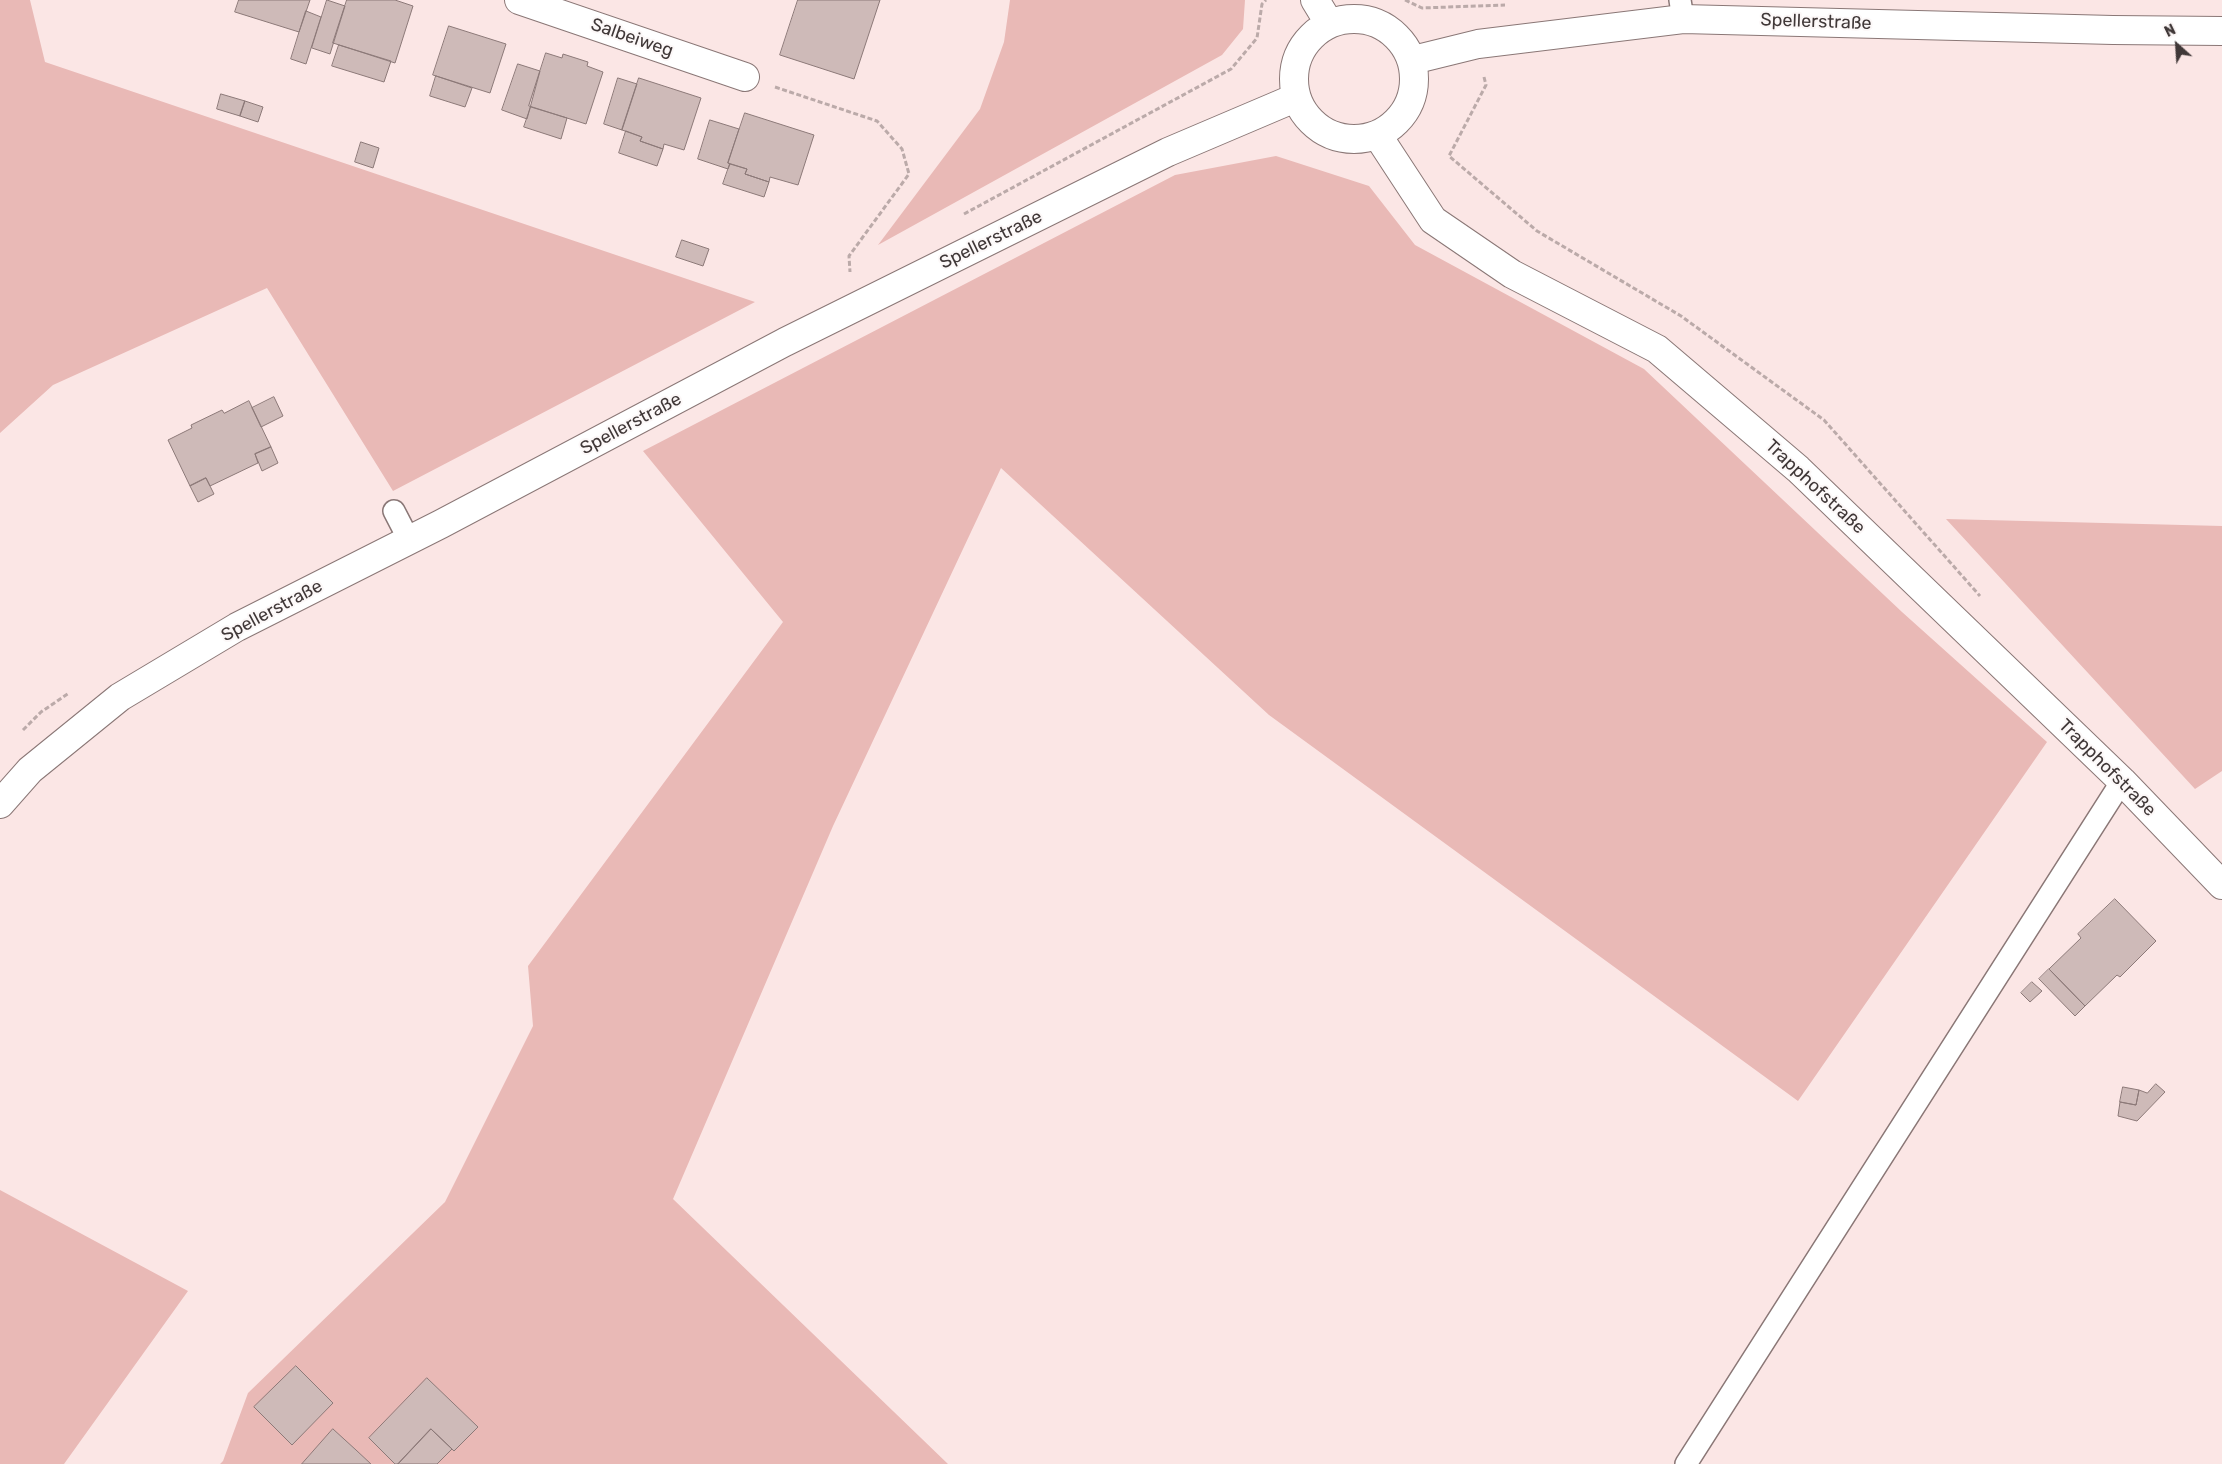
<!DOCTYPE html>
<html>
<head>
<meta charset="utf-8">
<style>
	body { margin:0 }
	#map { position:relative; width:2222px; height:1464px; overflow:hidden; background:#fbe6e5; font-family:Rubik,sans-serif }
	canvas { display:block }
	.north { position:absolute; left:2152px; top:20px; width:50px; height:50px; -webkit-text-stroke:4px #fcf8f8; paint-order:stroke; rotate:334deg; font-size:14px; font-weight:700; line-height:20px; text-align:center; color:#403838 }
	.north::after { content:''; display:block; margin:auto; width:18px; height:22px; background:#403838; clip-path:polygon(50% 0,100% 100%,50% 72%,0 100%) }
</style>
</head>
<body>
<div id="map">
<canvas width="2222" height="1464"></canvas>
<div class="north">N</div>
</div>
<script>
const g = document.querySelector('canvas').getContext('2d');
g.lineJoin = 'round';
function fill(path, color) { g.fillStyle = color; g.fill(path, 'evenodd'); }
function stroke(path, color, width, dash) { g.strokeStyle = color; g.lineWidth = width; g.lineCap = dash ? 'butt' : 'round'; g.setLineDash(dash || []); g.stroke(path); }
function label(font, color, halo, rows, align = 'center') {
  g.font = font + ' Rubik,sans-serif'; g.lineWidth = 4; g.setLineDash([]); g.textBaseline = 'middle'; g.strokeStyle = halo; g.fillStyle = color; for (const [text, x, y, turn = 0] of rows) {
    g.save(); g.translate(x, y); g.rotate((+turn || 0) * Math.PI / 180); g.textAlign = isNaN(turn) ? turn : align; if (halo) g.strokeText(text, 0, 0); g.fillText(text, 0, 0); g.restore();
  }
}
fill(new Path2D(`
	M0,0H30L45,62L755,302L393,491L267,288L53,385L0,433Z
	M1010,0H1245L1243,29L1222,55L878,245L980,109L1004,42Z
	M1276,156L1369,186L1415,245L1644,369L1902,612L2047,742L1798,1101L1269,715L1001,468L833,826L673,1199L948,1464H220L223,1461L248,1393L445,1202L533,1026L528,966L783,622L643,451L1175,175Z
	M1946,519L2222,526V771L2195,789Z
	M0,1190L188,1291L64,1464H0Z`), '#e9b9b6');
const building = new Path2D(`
	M239,0H310L299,32L235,12Z
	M327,0L345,6L330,54L312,48Z
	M347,0H395L413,6L395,63L333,43Z
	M798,0H880L854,79L780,55Z
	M306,11L321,17L306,64L291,59Z
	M449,26L506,44L490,93L433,75Z
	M339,45L391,61L384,82L332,66Z
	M546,53L562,58L563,54L588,62L587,66L603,72L586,124L529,106Z
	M518,64L540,71L527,119L502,110Z
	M436,76L472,88L465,107L430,96Z
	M618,78L637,84L622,130L604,124Z
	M639,78L701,98L684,150L664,144L663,149L640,141L642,137L622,130Z
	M221,94L245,101L240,116L217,109Z
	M245,101L263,107L258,122L240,116Z
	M531,107L567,118L561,139L524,127Z
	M745,113L814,135L798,185L770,177L769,182L745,174L747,169L728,163Z
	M710,120L739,129L728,163L730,164L728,169L698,159Z
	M626,131L642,137L640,141L663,149L657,166L619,153Z
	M361,142L379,148L373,168L355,162Z
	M730,164L747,169L745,174L769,182L764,197L723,184Z
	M682,240L709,249L703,266L676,257Z
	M274,397L283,416L261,427L252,408Z
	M249,401L271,447L255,454L258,463L210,486L206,478L190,486L168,440L192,428L191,425L222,410L224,413Z
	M271,447L278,463L262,471L255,454Z
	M206,478L214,494L198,502L190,486Z
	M2115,899L2156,941L2120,977L2117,975L2085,1006L2049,969L2081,938L2078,934Z
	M2049,969L2085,1006L2075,1016L2039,979Z
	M2032,982L2042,991L2030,1002L2021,993Z
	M2156,1084L2165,1092L2137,1121L2118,1116L2120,1102L2136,1105L2139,1090L2147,1093Z
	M2123,1087L2139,1090L2136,1105L2120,1102Z
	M296,1366L333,1403L292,1445L254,1407Z
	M427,1378L478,1427L454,1451L431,1429L398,1464H395L369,1438Z
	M333,1429L356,1450L371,1464H302Z
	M431,1429L452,1449L437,1464H398Z`);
fill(building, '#cebab8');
stroke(building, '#8c7978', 1);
const service = new Path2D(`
	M1680,0L1683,19
	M394,511L409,540
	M1686,1464L2122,781`);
const minor = new Path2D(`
	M519,0L745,77
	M1413,60L1478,44L1683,19L2113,30L2222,31
	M0,804L30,770L120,697L237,627L441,524L785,342L1168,152L1295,98`);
const tertiary = new Path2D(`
	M1315,0L1329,23
	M1294 79a60 60 0 1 1 120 0a60 60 0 1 1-120 0Z
	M1378,136L1433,220L1512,274L1657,349L1798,469L2122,781L2222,885`);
stroke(service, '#8a7776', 24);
stroke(minor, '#8a7776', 30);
stroke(tertiary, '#8a7776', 30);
stroke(new Path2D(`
	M1405,0L1422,8L1505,5
	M1484,77L1486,85L1449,156L1537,231L1681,316L1824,420L1980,596
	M775,87L877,121L902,149L909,174L849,256L850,272
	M964,214L1231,69L1257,38L1262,4L1266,0
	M23,730L41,712L69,693`), '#bbaaa9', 3, [5, 2.5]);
stroke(service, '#fff', 21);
stroke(minor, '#fff', 28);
stroke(tertiary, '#fff', 28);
label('18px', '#403838', '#fcf8f8', [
	["Spellerstraße",1816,22,2],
	["Salbeiweg",632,38,19],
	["Spellerstraße",991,240,-26],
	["Spellerstraße",631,424,-28],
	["Trapphofstraße",1815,487,43],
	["Spellerstraße",272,611,-28],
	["Trapphofstraße",2107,768,45]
]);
</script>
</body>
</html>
